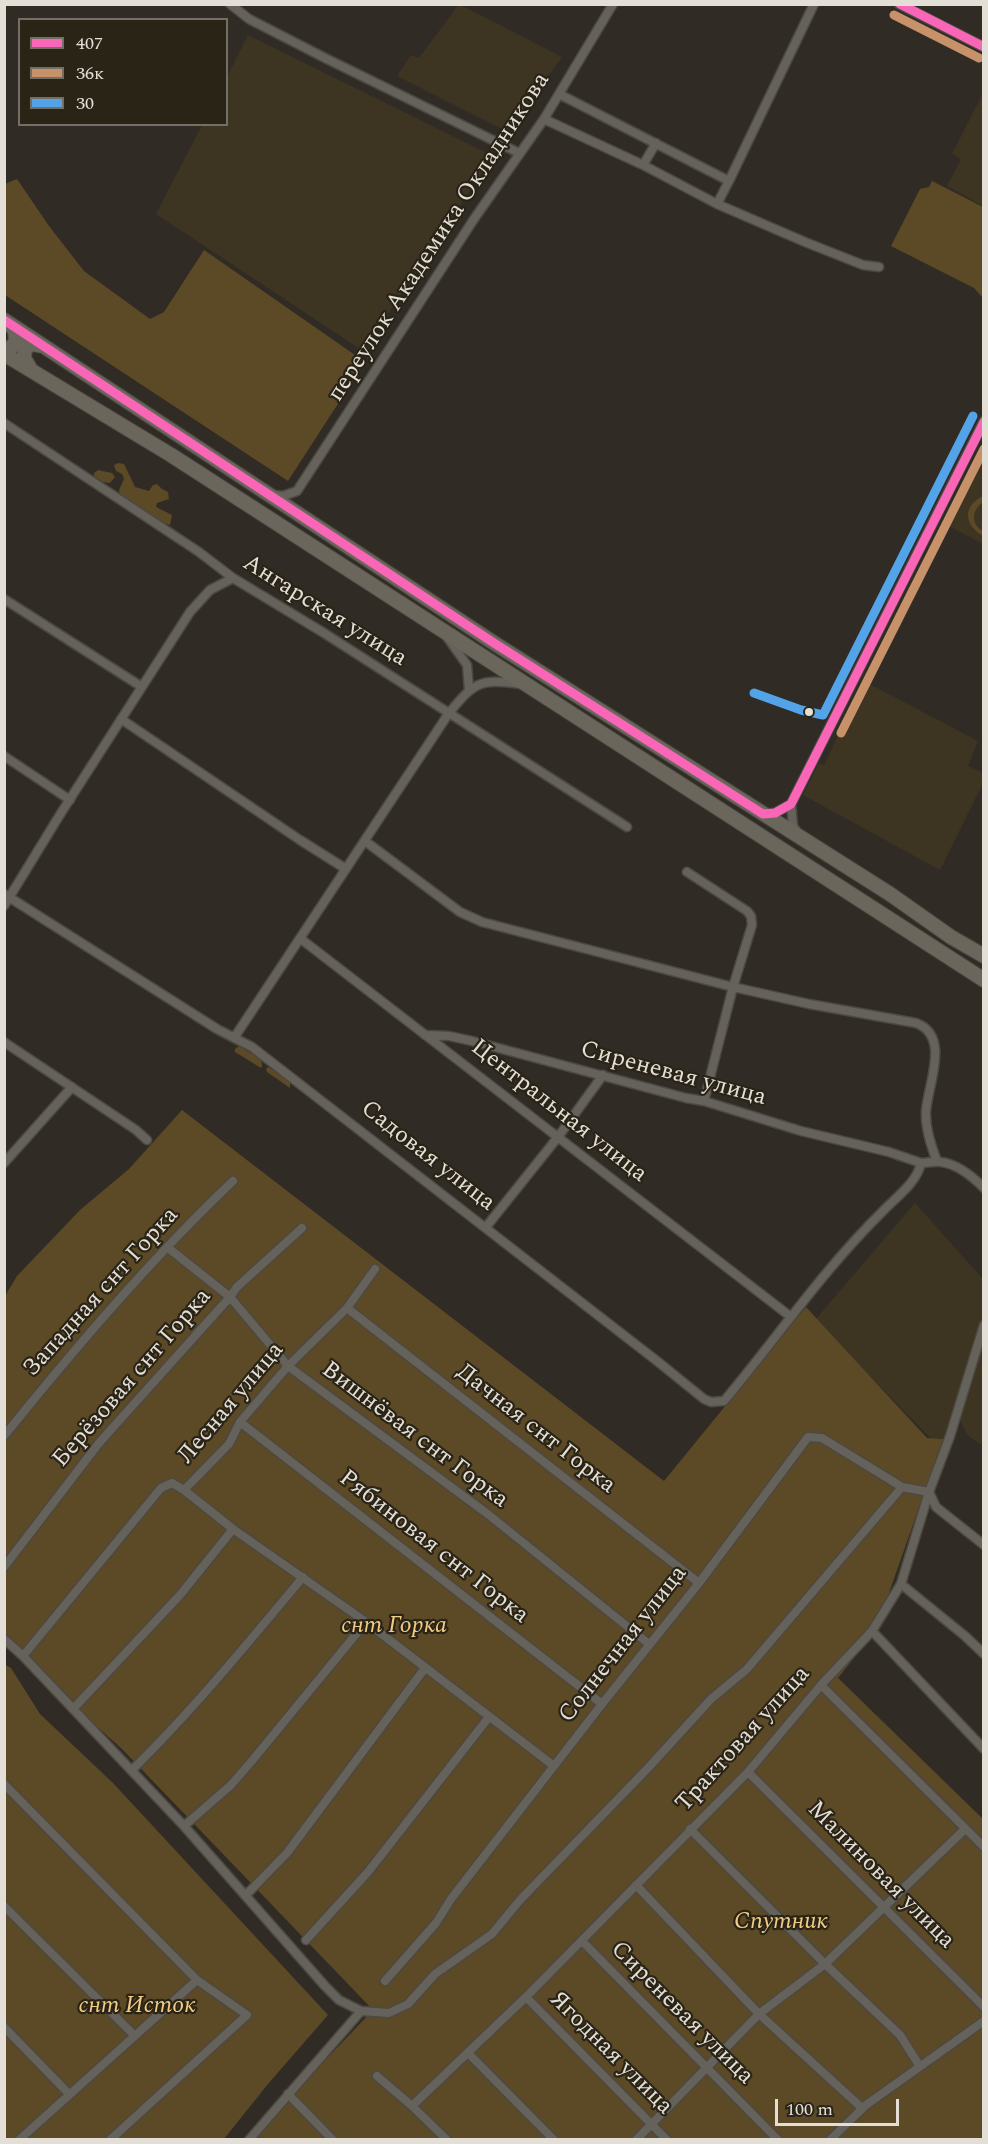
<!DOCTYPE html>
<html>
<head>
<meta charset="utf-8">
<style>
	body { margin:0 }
	#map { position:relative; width:988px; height:2144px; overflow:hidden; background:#302c25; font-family:Spectral,serif }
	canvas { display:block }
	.frame { position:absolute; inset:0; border:6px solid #e3dfd7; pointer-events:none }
	.legend { position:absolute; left:18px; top:18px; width:210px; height:108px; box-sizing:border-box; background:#2a2417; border:2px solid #746f64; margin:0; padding:8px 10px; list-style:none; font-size:18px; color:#e3dfd7 }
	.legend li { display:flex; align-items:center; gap:12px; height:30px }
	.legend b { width:30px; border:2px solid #746f64 }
	.scale { position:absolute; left:775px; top:2099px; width:124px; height:27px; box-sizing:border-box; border:3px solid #e3dfd7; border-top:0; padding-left:8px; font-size:18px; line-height:21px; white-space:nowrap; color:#e3dfd7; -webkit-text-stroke:4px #2a2417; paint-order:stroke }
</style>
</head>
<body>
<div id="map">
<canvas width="988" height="2144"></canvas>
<div class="frame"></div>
<ul class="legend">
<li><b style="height:8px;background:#fa66b7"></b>407</li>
<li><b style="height:8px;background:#c7916a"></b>36к</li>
<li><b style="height:8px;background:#53a3e8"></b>30</li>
</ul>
<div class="scale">100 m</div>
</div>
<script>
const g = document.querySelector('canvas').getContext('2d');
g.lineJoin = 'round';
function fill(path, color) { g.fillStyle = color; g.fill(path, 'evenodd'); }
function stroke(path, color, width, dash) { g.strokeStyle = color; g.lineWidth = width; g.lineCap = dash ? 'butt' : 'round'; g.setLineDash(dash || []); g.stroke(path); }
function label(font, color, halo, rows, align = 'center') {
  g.font = font + ' Spectral,serif'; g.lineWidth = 4.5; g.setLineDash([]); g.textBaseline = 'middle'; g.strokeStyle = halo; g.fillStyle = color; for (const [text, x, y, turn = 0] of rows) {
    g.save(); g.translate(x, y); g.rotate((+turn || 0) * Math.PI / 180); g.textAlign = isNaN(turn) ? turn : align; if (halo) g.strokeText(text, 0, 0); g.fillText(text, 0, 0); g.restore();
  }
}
fill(new Path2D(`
	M459,4L562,57L508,132L397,76L411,55L419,58Z
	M248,35L493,156L363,351L156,214L202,125L226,124L227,77Z
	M983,93L984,206H983L947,186L961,159L952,154Z
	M983,451V544L947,525Z
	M864,681L978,741L968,766L983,773V783L940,870L803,795L819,763L824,765Z
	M915,1203L983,1279V1446L967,1435L957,1414L944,1452L815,1320Z`), '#3d3422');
fill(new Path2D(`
	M17,179L49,226L84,271L150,319L164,312L204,250L365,362L288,481L5,295V184Z
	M932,181L983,207V298L974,288L891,246L920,189L929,187Z
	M118,463L124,464L135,487L149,491L153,485L157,484L162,489L168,492L169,499L157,503L156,507L172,515L170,525L158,521L120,495L119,490L124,479L122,474L116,471L114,465Z
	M98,470L112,473L115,477L110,483L103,482L94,476V473Z
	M983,496V502C972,510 970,524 983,531V536C964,525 962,506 983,496Z
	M239,1046L261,1059L262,1066L261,1068L235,1052V1049Z
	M268,1067L290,1080V1088L267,1072L266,1069Z
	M182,1110L664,1481L806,1307L927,1438L943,1439L876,1630L838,1678L983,1819V2139H250L373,2010L122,1749L5,1644V1296L17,1276L80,1210L129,1169Z
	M4,1664L11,1668L40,1714L113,1783L328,2015L268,2084L224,2139H5Z`), '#5c4926');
const street = new Path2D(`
	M230,4L249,19L325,58L519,153
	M899,4L984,47
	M559,94L729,181L814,4
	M544,119L643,165L717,204
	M643,165L656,143
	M729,181L717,204L805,242L863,265L879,267
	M4,423L199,552L233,578L324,633L627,827
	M297,491L474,219L544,119L613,4
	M274,495L283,496L297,491
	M4,599L142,687
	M447,637L467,665L469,690
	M121,719L300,840L346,869
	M4,756L70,800
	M791,804L793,826L797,832
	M763,814L775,813L791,804L984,421
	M365,841L460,912L482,922L733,987L704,1101
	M687,872L747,911L751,916L752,925L733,987L809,1004L916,1023C951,1036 928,1084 926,1111C925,1128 931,1146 937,1161
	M4,894L217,1029L252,1047L657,1361L704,1399L711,1402L724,1401C777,1338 823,1270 882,1212C895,1198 917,1183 921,1163L889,1152L801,1131L704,1101L686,1098L472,1041L449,1036L425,1035
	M4,906L61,813L190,612L210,590L233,578
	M301,939L791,1317
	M234,1038L449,713C474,683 479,678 520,684
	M4,1042L136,1130L147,1140
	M4,1163L72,1087
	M921,1163C928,1163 935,1161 941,1162C957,1164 973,1177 984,1188
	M486,1227L558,1137L603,1075
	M167,1247L230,1297L288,1366L489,1515L649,1644
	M347,1308L699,1583
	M240,1422L602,1704
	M4,1436C76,1347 150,1260 233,1181
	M184,1490L233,1529L366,1622L554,1766
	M929,1492L936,1507L984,1545
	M4,1567L99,1443L230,1297L237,1287L302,1228
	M901,1584L965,1636L984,1654
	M872,1631L984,1749
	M4,1639L23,1656L184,1826L325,1986L339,2000L361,2011
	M23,1656L161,1488L172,1483L184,1490L229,1444L240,1422L288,1366L347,1308L375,1269
	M821,1685L984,1847
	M73,1709L180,1595L233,1529
	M132,1770C193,1710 248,1643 303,1577
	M748,1772L984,2007
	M4,1784L197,1980L247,2015L110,2140
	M184,1826L231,1785L251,1762L366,1622
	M690,1829L825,1964L900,2035L919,2065
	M636,1885L759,2014L862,2108
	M246,1895L287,1853L425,1668
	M4,1906L135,2036
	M306,1940L368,1872L489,1717
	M582,1941L778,2140
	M385,1981L436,1923L451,1899L602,1704L699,1583L808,1437L822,1438L902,1487L929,1492
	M526,1997L667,2140
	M4,2027L69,2094
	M468,2053L554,2140
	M377,2076L412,2106L447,2140
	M288,2094L333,2140
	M412,2106L526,1997L748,1772L821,1685L872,1631L901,1584L929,1492L950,1436L984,1325
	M19,2140L197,1980
	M249,2140L361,2011L389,2013L408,2004L435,1974L492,1934L520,1900L648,1768L711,1699L747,1669L902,1487
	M636,2140L759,2014L825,1964L965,1829
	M830,2140L866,2105L984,2021`);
const primary = new Path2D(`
	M4,320L494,643L890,894L951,937L984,956
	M4,349L11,348L16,341L15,330L10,325
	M4,354L171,455L984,980
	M31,370L24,358L25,348L32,344L43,346`);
stroke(street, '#4c4943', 11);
stroke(primary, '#4c4943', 16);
stroke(street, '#65625c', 8);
stroke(primary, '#6b665c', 14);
stroke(new Path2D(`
	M900,4L984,47
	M4,320L494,643L763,814L775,813L791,804L984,422`), '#fa66b7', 9);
stroke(new Path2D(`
	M894,15L979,58
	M841,733L984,449`), '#c7916a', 9);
stroke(new Path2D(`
	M754,693L801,710L823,715L973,416`), '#53a3e8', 9);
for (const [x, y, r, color] of [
	[809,712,5,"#e3dfd7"]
]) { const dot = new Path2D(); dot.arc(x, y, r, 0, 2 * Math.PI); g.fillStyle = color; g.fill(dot); stroke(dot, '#2a2417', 2); }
label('24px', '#e3dfd7', '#2a2417', [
	["переулок Академика Окладникова",440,238,-57],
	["Ангарская улица",324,612,32],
	["Сиреневая улица",673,1075,15],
	["Центральная улица",558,1112,38],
	["Садовая улица",427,1157,38],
	["Западная снт Горка",102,1293,-48],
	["Берёзовая снт Горка",133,1379,-49],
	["Лесная улица",232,1404,-50],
	["Дачная снт Горка",535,1430,38],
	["Вишнёвая снт Горка",414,1436,37],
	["Рябиновая снт Горка",433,1548,38],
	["Солнечная улица",624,1645,-52],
	["Трактовая улица",744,1740,-48],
	["Малиновая улица",880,1876,45],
	["Сиреневая улица",681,2014,45],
	["Ягодная улица",610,2054,45]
]);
label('italic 24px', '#f2cc84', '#2a2417', [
	["снт Горка",394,1627],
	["Спутник",781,1923],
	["снт Исток",137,2007]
]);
</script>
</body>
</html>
